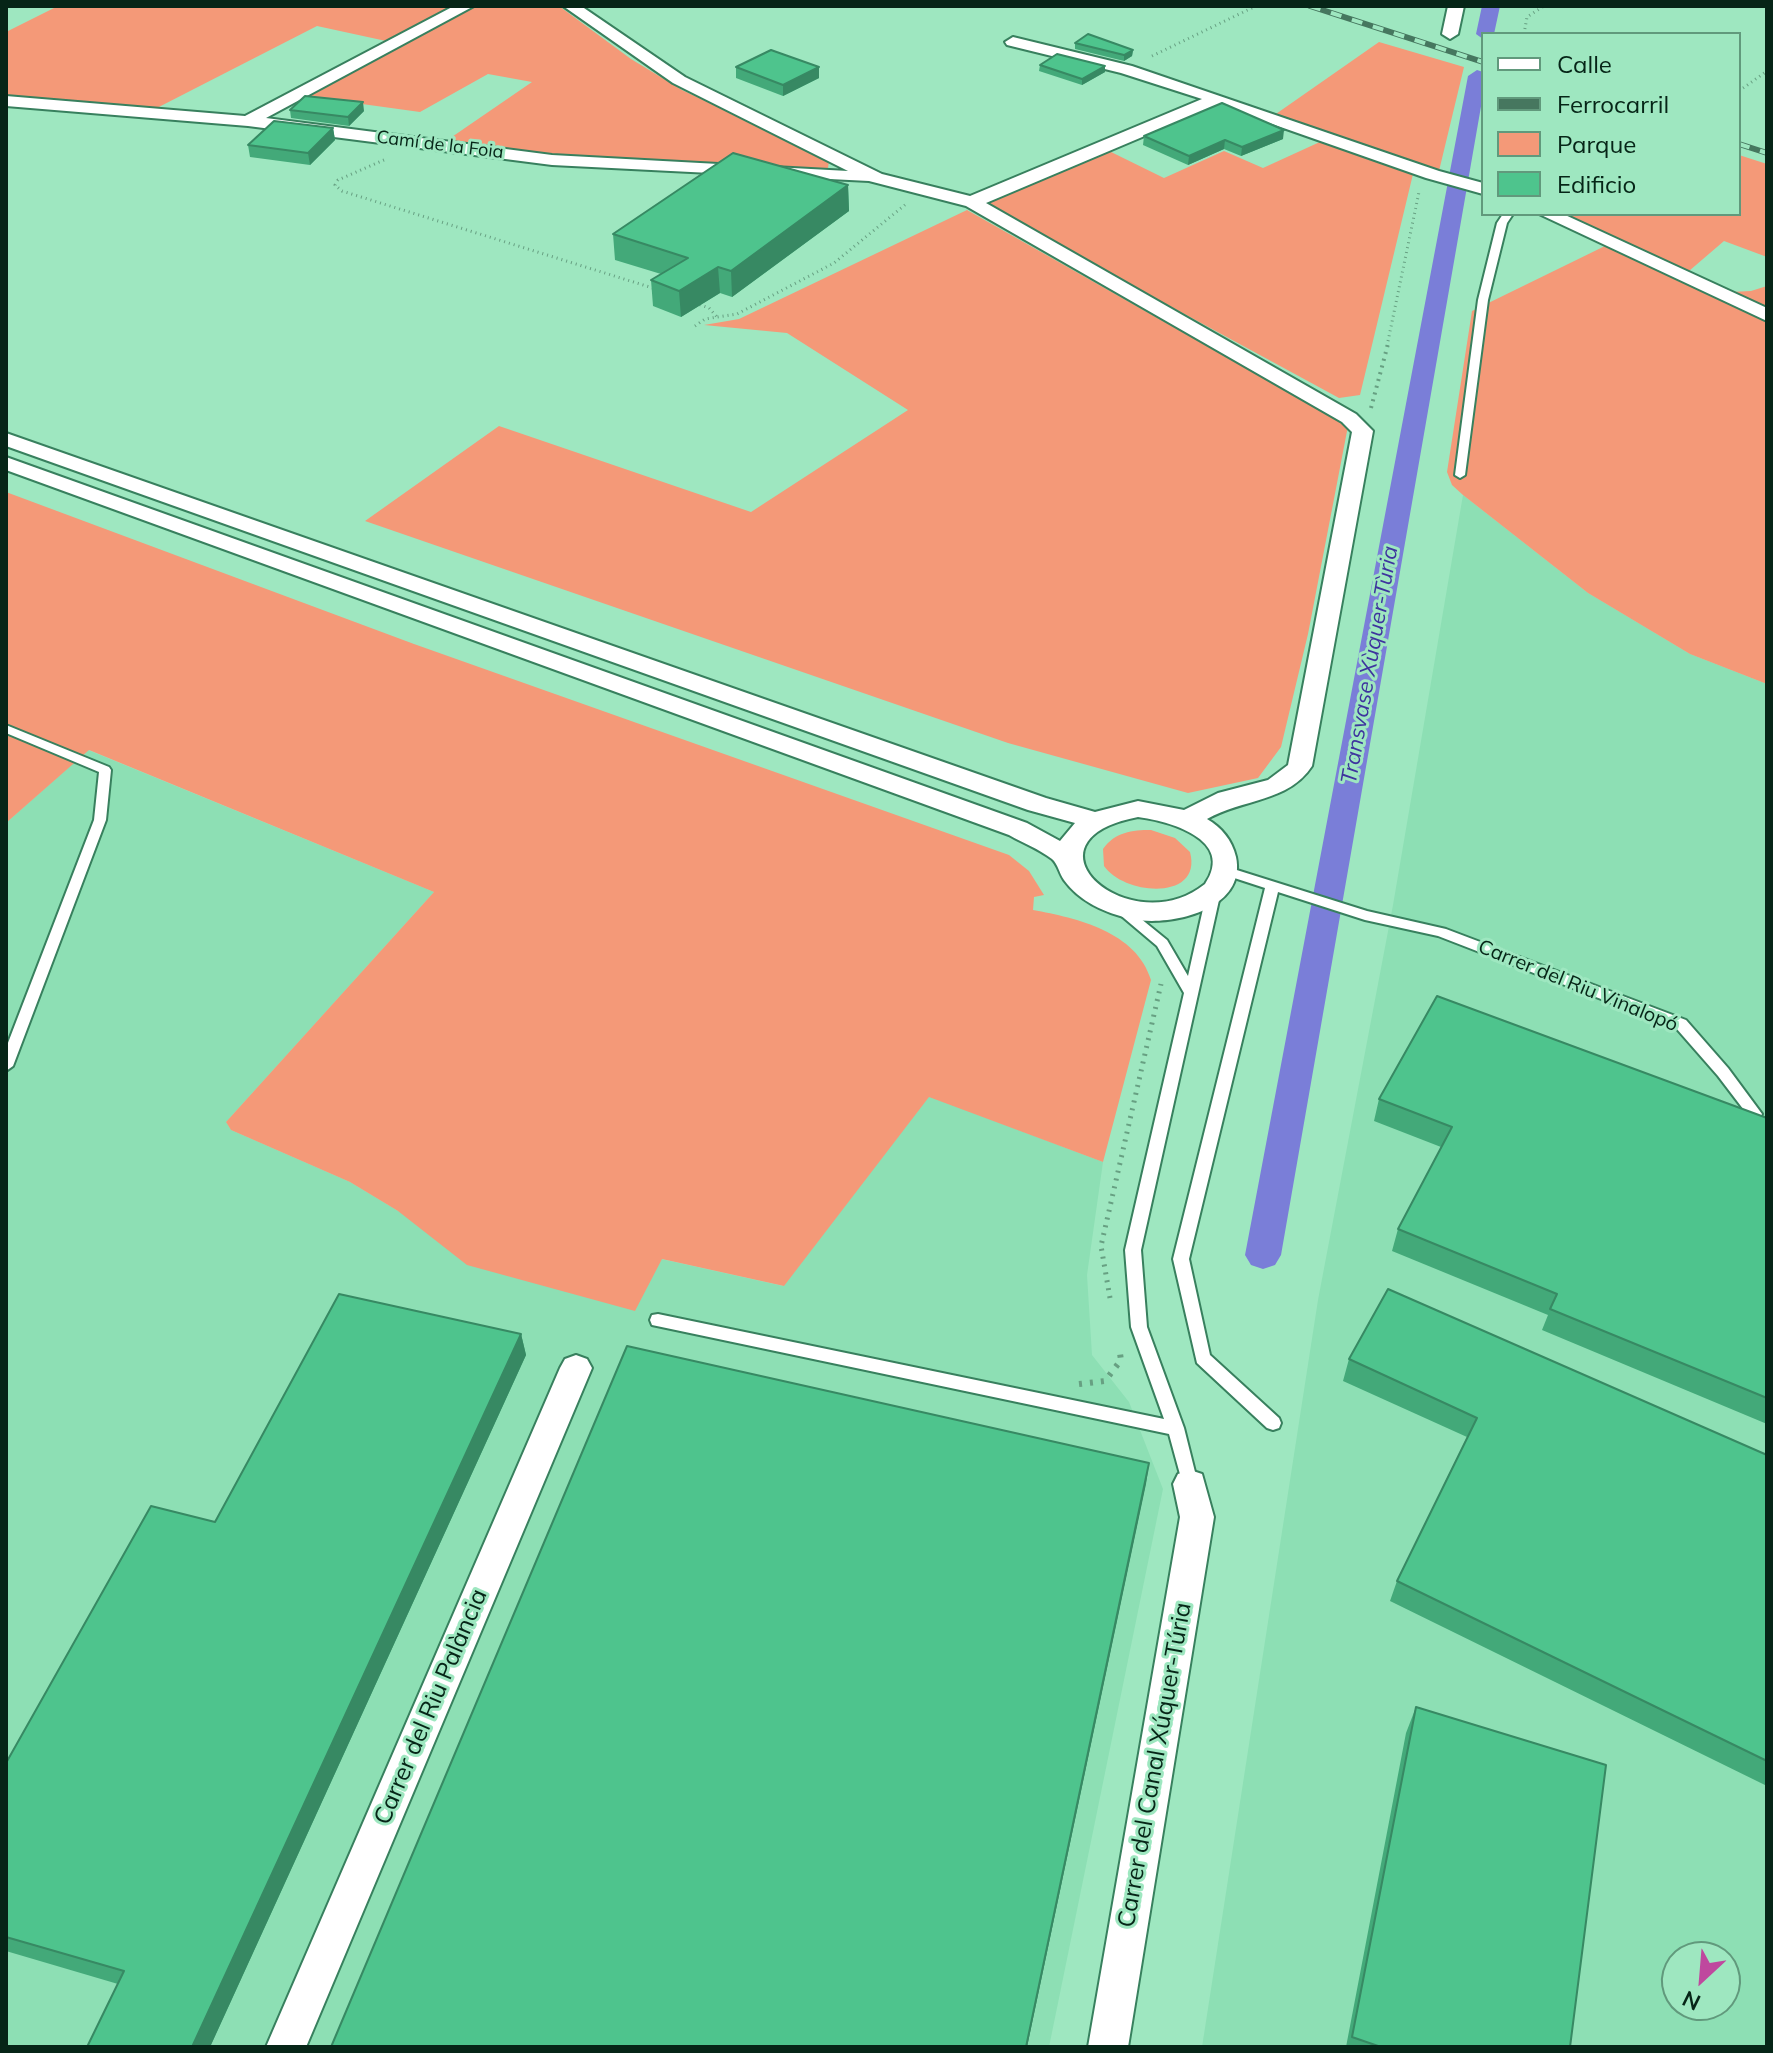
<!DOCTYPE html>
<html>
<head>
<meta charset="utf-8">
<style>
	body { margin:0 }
	#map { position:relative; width:1773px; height:2053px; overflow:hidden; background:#9ee7c0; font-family:Mulish,sans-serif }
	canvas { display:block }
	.frame { position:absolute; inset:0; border:8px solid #062517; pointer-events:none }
	.legend { position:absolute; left:1481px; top:32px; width:260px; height:184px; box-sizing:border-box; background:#9ee7c0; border:2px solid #61997c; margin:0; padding:10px 14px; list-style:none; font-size:24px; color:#062517 }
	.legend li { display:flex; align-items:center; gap:16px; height:40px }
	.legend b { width:40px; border:2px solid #61997c }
	.north { position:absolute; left:1661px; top:1941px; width:80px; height:80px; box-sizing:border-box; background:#9ee7c0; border:2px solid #61997c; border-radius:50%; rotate:206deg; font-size:22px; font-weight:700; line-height:32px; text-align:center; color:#062517 }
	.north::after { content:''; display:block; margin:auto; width:28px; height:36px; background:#bf489e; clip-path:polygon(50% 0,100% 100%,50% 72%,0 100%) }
</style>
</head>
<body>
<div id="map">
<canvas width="1773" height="2053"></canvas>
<div class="frame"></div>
<ul class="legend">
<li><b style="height:10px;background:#fff"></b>Calle</li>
<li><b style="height:10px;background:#46775f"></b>Ferrocarril</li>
<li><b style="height:22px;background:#f49978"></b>Parque</li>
<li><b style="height:22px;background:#4ec48d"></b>Edificio</li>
</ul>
<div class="north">N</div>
</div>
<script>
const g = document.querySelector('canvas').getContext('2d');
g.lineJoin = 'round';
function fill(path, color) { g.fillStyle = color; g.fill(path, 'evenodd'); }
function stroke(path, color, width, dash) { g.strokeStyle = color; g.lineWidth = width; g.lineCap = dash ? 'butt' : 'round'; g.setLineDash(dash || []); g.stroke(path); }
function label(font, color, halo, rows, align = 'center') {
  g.font = font + ' Mulish,sans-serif'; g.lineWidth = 6; g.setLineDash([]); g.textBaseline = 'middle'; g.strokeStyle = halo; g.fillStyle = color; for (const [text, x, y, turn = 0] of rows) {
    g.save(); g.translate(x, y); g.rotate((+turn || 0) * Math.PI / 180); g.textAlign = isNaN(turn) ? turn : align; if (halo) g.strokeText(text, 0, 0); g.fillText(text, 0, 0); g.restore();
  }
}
fill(new Path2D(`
	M1463,495L1588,593L1690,654L1767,684V2047H1202L1318,1300L1393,905ZM1677,1957H1725V2005H1677Z
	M88,750L434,892L226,1122L231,1130L350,1182L398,1211L661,1259L783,1286L929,1096L1103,1162L1087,1275L1092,1355L1129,1402L1163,1489L1049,2047H6V823Z`), '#8ddfb4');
fill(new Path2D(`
	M58,6H454L386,41L317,26L151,111L6,99V32Z
	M474,6H559L631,59L682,90L819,154L829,161L828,168L814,171L546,155L446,141L532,82L488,74L420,112L304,96Z
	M1379,42L1464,67L1439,171L1273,116Z
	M1322,141L1413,174L1360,395L1339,398L982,204L1107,150L1164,178L1224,151L1263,168Z
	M1739,155L1767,164V257L1724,241L1689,271L1558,214H1739Z
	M967,210L1348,426L1308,634L1281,747L1258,778L1188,793L1008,743L365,521L499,426L751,512L908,410L787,333L704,325L739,319Z
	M1607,245L1730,292L1751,291L1767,286V684L1690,654L1588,593L1463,495L1452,485L1447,472L1472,311Z
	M6,492L414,644L1009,855L1029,871L1044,895L1034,897L1033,910C1077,918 1137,932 1151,980L1103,1162L929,1097L784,1286L662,1259L635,1311L467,1265L398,1211L350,1182L231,1130L226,1122L434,892L89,750L6,823Z
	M1151,830L1175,838L1190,852C1203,901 1125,896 1104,866L1103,849C1115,832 1132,830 1151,830Z`), '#f49978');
fill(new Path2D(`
	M1482,6H1500L1494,34H1483V39L1476,34Z
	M1477,70L1483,72V95L1281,1255L1275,1265L1263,1269L1251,1265L1245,1255L1468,76Z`), '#7a7ed8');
const lane = new Path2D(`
	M1503,214H1513L1507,223L1488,300L1465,475L1460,478L1455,475L1478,300L1497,223Z
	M6,725L109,767L111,770L106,820L13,1066L6,1071V1048L94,820L99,772L6,733Z
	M1224,866L1367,911L1446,929L1686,1020L1728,1068L1762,1114L1760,1118H1750L1718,1076L1676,1028L1438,936L1365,920L1278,892L1189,1259L1210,1355L1279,1418L1281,1423L1279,1428L1273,1430L1267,1428L1197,1363L1173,1259L1265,888L1219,873L1217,870L1219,867Z
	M1214,887L1221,891L1141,1250L1147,1327L1184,1428L1198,1484L1196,1489L1190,1491L1184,1489L1169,1434L652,1325L650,1320L652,1315L658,1314L1164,1419L1131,1327L1125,1250L1184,993L1157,946L1112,908L1114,905H1124L1167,940L1188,976L1207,891Z`);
const street = new Path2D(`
	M454,6H474L266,118L552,155L848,171L673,83L563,6H581L685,77L882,174L970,196L1202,99L1121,73L1007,45L1005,42L1013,37L1132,66L1439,171L1483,183V194L1426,178L1218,105L986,203L1356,414L1373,431L1312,766C1289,802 1242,799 1207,819C1221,827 1232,840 1236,857C1247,910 1170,927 1132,919C1105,913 1080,902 1064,880C1059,873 1058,864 1052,859C1039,849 1023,843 1009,835L6,470V457L1027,823L1060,841L1075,823L1028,810L6,446V433L1046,798L1095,812L1138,801L1184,810L1218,793L1268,780L1288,765L1352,432L1342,422L966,206L869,181L552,165L248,126L6,106V96L245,116ZM1138,817C1168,821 1236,839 1205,884C1130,944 1013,841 1138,817Z
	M1448,6H1464L1458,34L1450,39L1442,34Z
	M1539,214H1563L1767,308V321Z
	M576,1355L587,1359L592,1368L306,2047H266L560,1368L565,1359Z
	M1190,1470L1202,1474L1214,1517L1128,2047H1088L1180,1517L1173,1484L1178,1474Z`);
stroke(lane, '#38805e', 4);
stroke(street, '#38805e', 4);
stroke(new Path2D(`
	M1524,34L1527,17L1544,6
	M1152,56L1256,6
	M1739,91L1767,71
	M384,160L338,180L335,185L342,191L656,289
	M695,303L709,308L717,317
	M695,326L705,319L737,314L834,263L906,204
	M1387,346L1419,192`), '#67a082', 3, [1, 4]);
stroke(new Path2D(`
	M1371,408L1388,344`), '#67a082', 4, [2, 5]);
stroke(new Path2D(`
	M1110,1298L1101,1246L1161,984`), '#67a082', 5, [2, 6]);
stroke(new Path2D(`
	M1079,1384L1105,1381L1121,1360L1119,1347`), '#67a082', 6, [3, 8]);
fill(lane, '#fff');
fill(street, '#fff');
const rail = new Path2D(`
	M1310,6L1483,62
	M1739,144L1767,153`);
stroke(rail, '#46775f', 6);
stroke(rail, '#9ee7c0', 4, [11]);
fill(new Path2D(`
	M1075,43L1133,50L1132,56L1124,61L1075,49Z
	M1040,65L1105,72L1082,85L1039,71Z
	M736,67L819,78L783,96L736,78Z
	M290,110L364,111L349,126L291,118Z
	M333,128L335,140L310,165L250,157L248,145Z
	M1144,136L1283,139L1241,156L1224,149L1188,165L1143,145Z
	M848,185L849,211L732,297L720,293L681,317L653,306L651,280L661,274L615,260L613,234Z
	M1379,1099L1767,1118V1424L1542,1330L1548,1315L1392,1251L1398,1229L1441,1147L1374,1121Z
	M521,1334L526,1355L210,2047H87L118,1984L6,1951V1763L215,1522Z
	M1349,1359L1767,1455V1786L1390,1601L1397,1581L1467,1437L1343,1381Z
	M1416,1707L1570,2047H1346L1406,1733Z`), '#43a979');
fill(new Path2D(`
	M1133,50L1132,56L1124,61V55Z
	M1105,66V72L1082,85V79Z
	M819,67V78L783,96V85Z
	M363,102L364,111L349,126L348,117Z
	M333,128L335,140L310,165L308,153Z
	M1284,130L1283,139L1241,156L1242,147Z
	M1225,140L1224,149L1188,165L1189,156Z
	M848,185L849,211L732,297L731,271Z
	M718,267L720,293L681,317L679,291Z
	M521,1334L526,1355L210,2047H192Z
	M1149,1463L1146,1484L1027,2047H1026Z`), '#378963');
const building = new Path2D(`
	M1088,34L1133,50L1124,55L1075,43Z
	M771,50L819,67L783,85L736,67Z
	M1057,54L1105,66L1082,79L1040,65Z
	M305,96L363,102L348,117L290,110Z
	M1222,103L1284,130L1242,147L1225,140L1189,156L1144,136Z
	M274,121L333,128L308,153L248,145Z
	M733,153L848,185L731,271L718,267L679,291L651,280L688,258L613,234Z
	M1437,996L1767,1118V1398L1550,1309L1557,1294L1398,1229L1452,1127L1379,1099Z
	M1388,1289L1767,1455V1761L1397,1581L1477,1418L1349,1359Z
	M339,1294L521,1334L192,2047H87L124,1971L6,1937V1763L151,1506L215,1522Z
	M627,1346L1149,1463L1026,2047H331Z
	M1416,1707L1606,1765L1570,2047H1381L1352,2037Z`);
fill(building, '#4ec48d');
stroke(building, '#378963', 2);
label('18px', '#062517', '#9ee7c0', [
	["Camí de la Foia",440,145,7]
]);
label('20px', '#062517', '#9ee7c0', [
	["Carrer del Riu Vinalopó",1578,986,22]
]);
label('italic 22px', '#3e349e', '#9ee7c0', [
	["Transvase Xùquer-Tùria",1370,665,-80]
]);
label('24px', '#062517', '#9ee7c0', [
	["Carrer del Riu Palància",431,1707,-67],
	["Carrer del Canal Xúquer-Túria",1155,1765,-80]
]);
</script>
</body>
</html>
